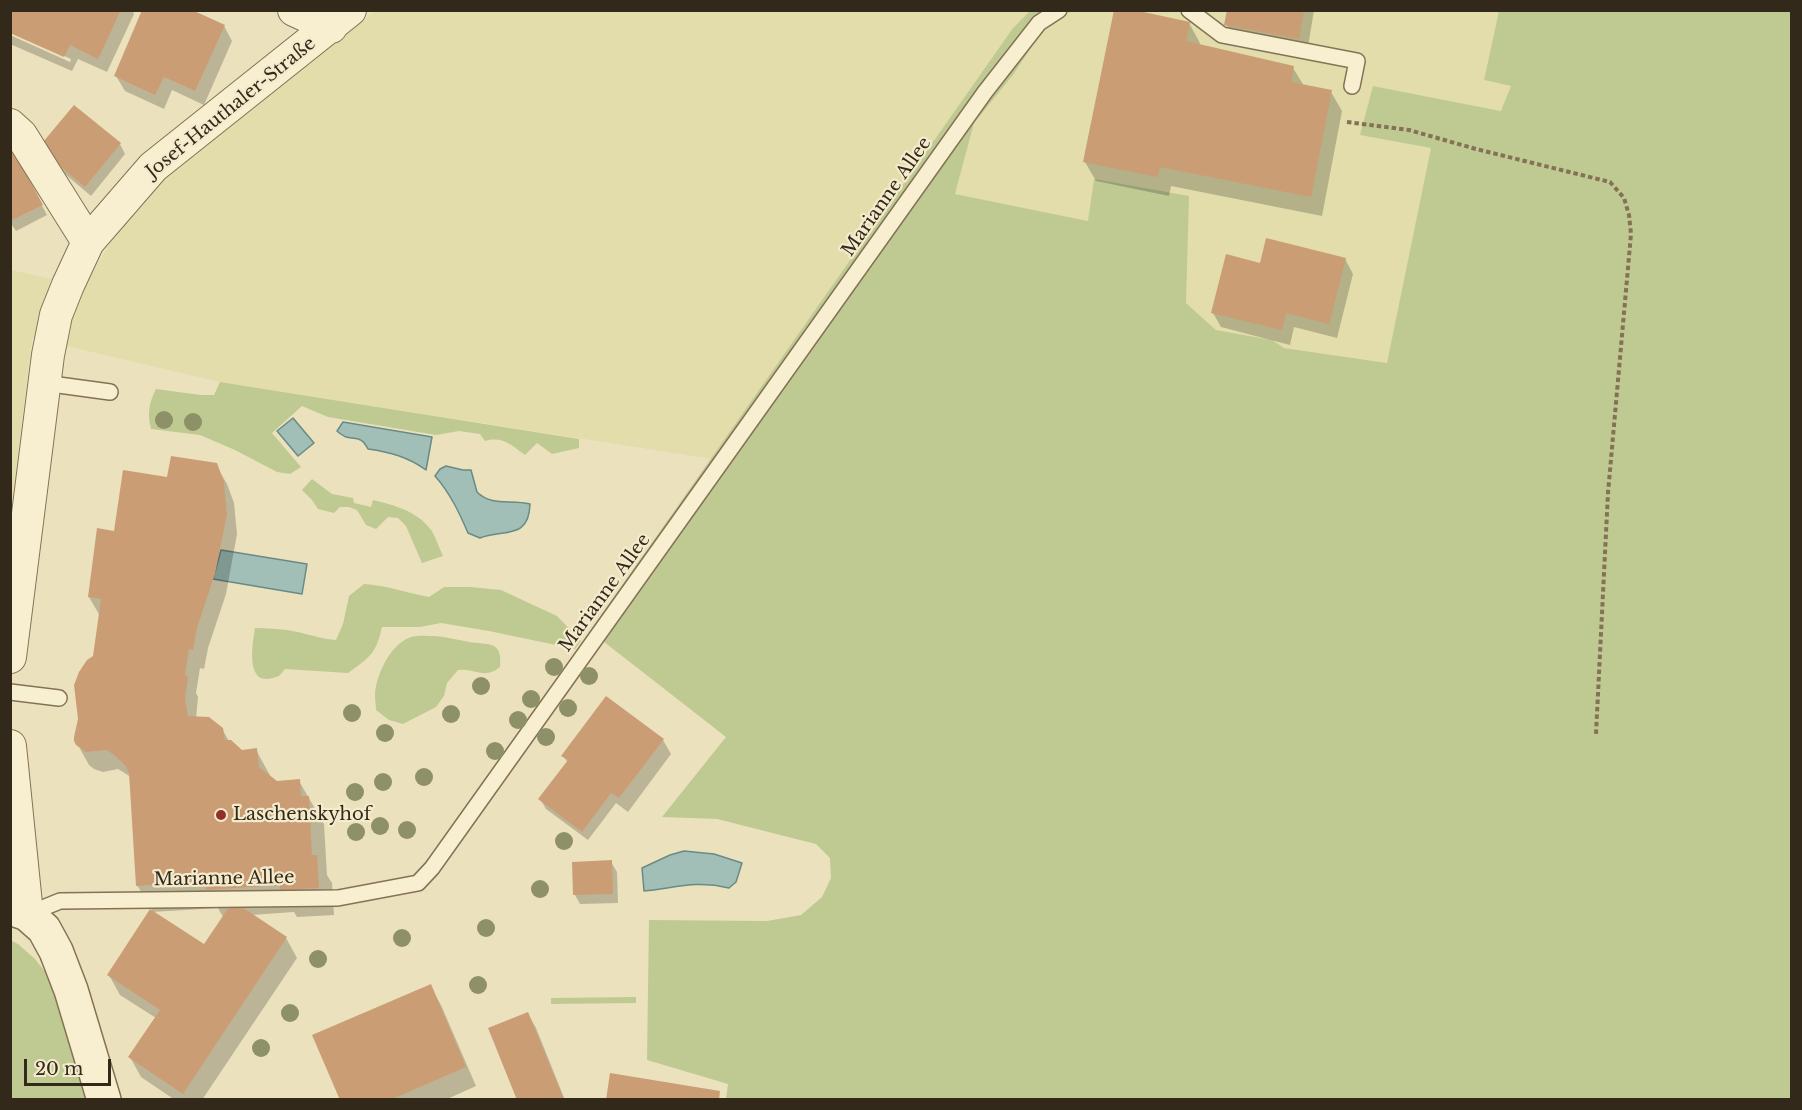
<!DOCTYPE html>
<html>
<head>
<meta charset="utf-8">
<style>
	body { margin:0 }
	#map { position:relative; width:1802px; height:1110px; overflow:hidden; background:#ece1bd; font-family:"Libre Baskerville",serif }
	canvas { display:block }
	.frame { position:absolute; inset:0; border:12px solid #33291b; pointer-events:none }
	.scale { position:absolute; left:24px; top:1059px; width:87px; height:27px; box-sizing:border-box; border:3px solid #33291b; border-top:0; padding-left:8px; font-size:18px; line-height:21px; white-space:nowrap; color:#33291b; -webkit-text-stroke:4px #f4ebcd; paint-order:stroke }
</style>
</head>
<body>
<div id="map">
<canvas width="1802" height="1110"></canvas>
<div class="frame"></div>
<div class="scale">20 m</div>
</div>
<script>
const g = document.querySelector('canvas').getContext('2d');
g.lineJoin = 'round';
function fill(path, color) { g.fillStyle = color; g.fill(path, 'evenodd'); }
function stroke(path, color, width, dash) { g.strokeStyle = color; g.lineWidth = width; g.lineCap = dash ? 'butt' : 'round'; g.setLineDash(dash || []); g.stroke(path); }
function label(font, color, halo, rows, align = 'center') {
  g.font = font + ' "Libre Baskerville",serif'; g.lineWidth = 4.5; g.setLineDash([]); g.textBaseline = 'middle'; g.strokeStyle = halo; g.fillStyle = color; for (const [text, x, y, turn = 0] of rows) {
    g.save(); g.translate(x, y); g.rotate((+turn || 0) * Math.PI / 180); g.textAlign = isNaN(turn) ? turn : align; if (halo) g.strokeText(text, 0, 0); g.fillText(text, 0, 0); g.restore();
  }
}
fill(new Path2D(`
	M375,11H1030L1013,28L712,459L220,382L32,338L11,511V270L84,286L121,225L172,169L260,103Z
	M1068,11H1499L1484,80L1511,86L1502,111L1373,86L1431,148L1388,363L1284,348L1272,340L1216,330L1186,303L1088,221L955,194L974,123L1013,75L1036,38L1054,18Z`), '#e2ddab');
fill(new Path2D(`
	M1030,11H1068L1054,18L1037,38L1013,75L974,123L955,194L1088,221L1094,179L1189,196L1186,303L1216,330L1272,340L1284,348L1387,363L1431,148L1360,135L1373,86L1501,111L1511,86L1484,80L1499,11H1791V1099H726L728,1084L647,1060L649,920L767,921L801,915L822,897L831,878L830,858L816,844L717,819L662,817L726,737L590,631L1013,28Z
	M220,382L579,439V448L552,454L537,443L525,455C511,445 503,436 485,441L480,434L459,431L436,435L328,417L302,406L272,433L301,467L290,474L277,472L235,450L200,435L151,429C147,413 149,403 156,389L201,395H214Z
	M312,479L332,494L353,498L354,503L371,507L373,500C394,505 417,511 431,530C436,537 439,548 443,556L422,563L406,526L398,518L388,517L376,529L366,525L357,510L349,507H340L334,513L318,509L312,500L302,490Z
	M364,584C386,585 407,593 429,597L444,587H470L501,590L557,616L581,641L575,649L489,631L441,623L420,627H382C376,654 370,657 348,673L285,669L279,676C273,678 265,681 259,677C248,668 253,641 255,628C269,628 283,629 298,632C311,635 322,639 336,640L343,624L349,596Z
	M435,636C447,637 458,640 469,642C488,645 503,640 500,667C484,680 475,668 458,670L447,683L444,696L436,707L403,724L389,720L376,710C376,706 375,700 375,696C375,676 391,643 411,637C418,635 428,636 435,636Z
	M10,940L18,944L35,959L50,978L91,1099H11Z
	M636,997V1003L551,1004V998Z`), '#bfca92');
const water = new Path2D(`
	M293,418L314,443L298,456L277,431Z
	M343,422L432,437L426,470C408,457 390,452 368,449C361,436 358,440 346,437C345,437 339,433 337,431Z
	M446,466L463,470H471L477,492C492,507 511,499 530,504C529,540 504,529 480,538L468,533C459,512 450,493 435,476L440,469Z
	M221,550L307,564L302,594L213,579Z
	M684,851L714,854L742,863L736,882L729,888C696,880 675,888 644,891L642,868L670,855Z`);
fill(water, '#a1beb7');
stroke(water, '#698b85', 1.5);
fill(new Path2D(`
	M10,10H132L134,14L107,72L78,59L72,71L10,44V35L70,62L71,59L10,32Z
	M1228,10H1314L1307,53L1234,39L1226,24Z
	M1189,23L1200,43L1199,46L1293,68L1304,86L1331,92L1342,111L1322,216L1171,186L1169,196L1096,181L1085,162Z
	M224,26L232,41L204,105L172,90L164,109L125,91L116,76Z
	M120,144L125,154L91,196L46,158Z
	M10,146L47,215L16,231L10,222Z
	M1345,259L1353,274L1337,338L1294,327L1290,345L1221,327L1213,313Z
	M216,465L227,484L234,503L237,534L226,594L208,648L204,669L200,668L196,693L198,697L196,718L222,729L229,741L242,752L256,750L272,779L277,782L299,781L324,824L327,875L332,883L334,915L297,917L294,912L251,915L286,938L297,958L202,1100H175L141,1077L130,1057L156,1018L120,995L109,975L152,910L137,885L131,777L118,769L103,772L94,769L89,765L78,745L94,657L100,616L89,597L115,533L168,478ZM218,908L223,917L204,946L152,912Z
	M663,740L671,754L628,812L616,803L588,840L546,809L540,799L568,763L563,756Z
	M611,862L617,872L618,903L580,904L575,895Z
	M430,986L441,1005L476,1086L445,1100H341Z
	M528,1014L536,1028L565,1100H519Z`), '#0003');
fill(new Path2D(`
	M10,10H121L98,59L70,45L64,57L10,33Z
	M142,10H192L225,25L195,91L164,77L155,95L114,76Z
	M1114,10H1134L1190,22L1186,41L1294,66L1291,82L1332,90L1311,197L1160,167L1158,177L1083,162Z
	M1227,10H1304L1299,39L1224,25Z
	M74,105L121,143L85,187L38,148Z
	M10,143L43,205L10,221Z
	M1266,238L1346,258L1329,324L1286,313L1282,330L1211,313L1226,254L1260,263Z
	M171,456L217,463L224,482L227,514L215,574L197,628L193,650L189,649L185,675L188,676L185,700L188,716L209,717L223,728L225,740H231L242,750L257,748L259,767L277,781L300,779L301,796H309L312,855H317L319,888L280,890V885L206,890L205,881L136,886L129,773L125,765L113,754L106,750L86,752L76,745L74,741V737L78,719L74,685L79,672L87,660L93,656L101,599L88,597L97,528L114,531L123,470L167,477Z
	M606,696L664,739L619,798L611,793L582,832L538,799L568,760L561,756Z
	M612,860L613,894L573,895L572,862Z
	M233,901L287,937L183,1094L128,1057L160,1010L107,975L150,909L204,944Z
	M431,984L466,1067L390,1100H340L312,1035Z
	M528,1012L545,1053L564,1100H517L488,1028Z
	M610,1073L720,1091L719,1100H606Z`), '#ca9d74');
const service = new Path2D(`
	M1189,10L1222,35L1357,61L1352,86
	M44,383L110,392
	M10,692L59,698
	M28,914L60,901L338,898L418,883L432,868L985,92L1039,23L1059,10`);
const minor = new Path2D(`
	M294,10L331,27
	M10,125L21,135L88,242
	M10,657L48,355L56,315L68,285L88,242L153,167L350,10
	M10,746L27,914`);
const tertiary = new Path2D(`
	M10,908L27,914L44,929L56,951L71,990L104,1100`);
stroke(service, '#847257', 18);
stroke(minor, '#847257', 34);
stroke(tertiary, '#847257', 36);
stroke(new Path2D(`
	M1347,122L1409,130L1476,149L1610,182L1624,198L1629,215L1631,234L1608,493L1596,734`), '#847257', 4, [4.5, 3]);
stroke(service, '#f8efd0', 15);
stroke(minor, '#f8efd0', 32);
stroke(tertiary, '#f8efd0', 33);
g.fillStyle = '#8e9168';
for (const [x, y] of [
	[164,420],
	[193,422],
	[554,667],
	[589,676],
	[481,686],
	[531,699],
	[568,708],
	[352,713],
	[451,714],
	[518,720],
	[385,733],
	[546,737],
	[495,751],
	[424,777],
	[383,782],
	[355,792],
	[380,826],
	[407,830],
	[356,832],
	[564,841],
	[540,889],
	[486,928],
	[402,938],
	[318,959],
	[478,985],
	[290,1013],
	[261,1048]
]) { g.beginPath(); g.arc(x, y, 9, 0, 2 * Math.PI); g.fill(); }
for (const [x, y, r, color] of [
	[221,815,6,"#912f28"]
]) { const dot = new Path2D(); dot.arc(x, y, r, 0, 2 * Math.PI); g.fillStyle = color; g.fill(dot); stroke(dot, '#f4ebcd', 2); }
label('18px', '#33291b', '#f4ebcd', [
	["Josef-Hauthaler-Straße",231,108,-39],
	["Marianne Allee",887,197,-55],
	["Marianne Allee",605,593,-54],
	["Marianne Allee",224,879,-1]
]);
label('18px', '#33291b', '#f4ebcd', [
	["Laschenskyhof",233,815]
], 'left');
</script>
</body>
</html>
